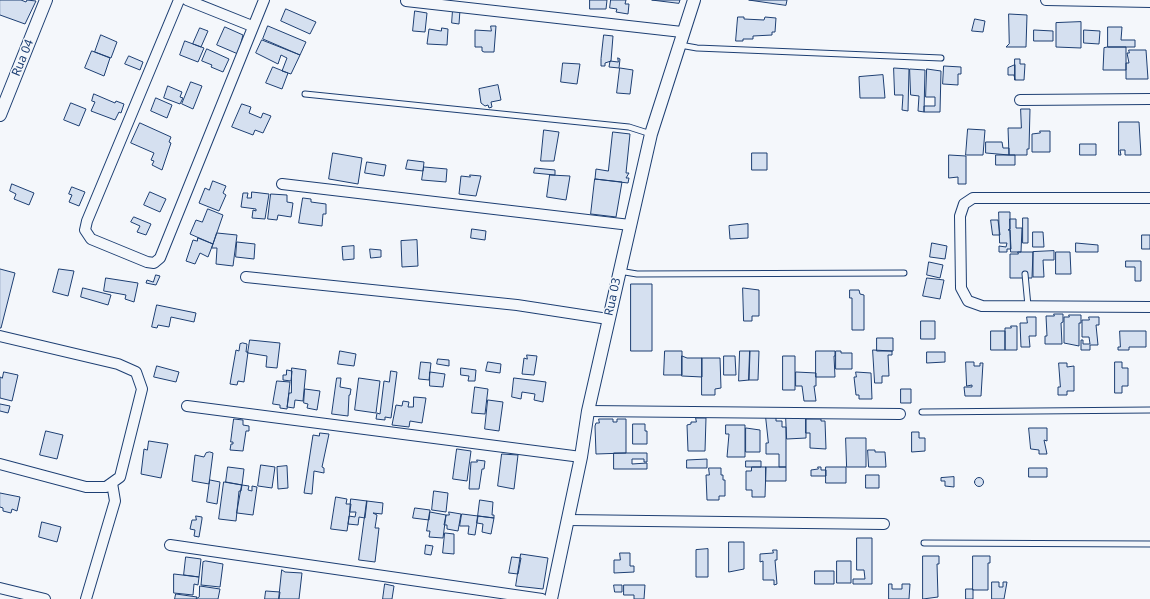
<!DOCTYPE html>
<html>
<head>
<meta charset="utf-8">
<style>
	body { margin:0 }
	canvas { display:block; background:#f4f7fb }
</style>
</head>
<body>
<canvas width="1150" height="599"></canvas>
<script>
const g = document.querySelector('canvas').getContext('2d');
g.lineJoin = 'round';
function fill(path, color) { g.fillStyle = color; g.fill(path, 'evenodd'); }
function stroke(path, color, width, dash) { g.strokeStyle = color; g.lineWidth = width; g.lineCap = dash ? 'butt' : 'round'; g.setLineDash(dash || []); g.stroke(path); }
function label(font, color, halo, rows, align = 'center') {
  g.font = font + ' "Noto Sans",sans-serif'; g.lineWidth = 3; g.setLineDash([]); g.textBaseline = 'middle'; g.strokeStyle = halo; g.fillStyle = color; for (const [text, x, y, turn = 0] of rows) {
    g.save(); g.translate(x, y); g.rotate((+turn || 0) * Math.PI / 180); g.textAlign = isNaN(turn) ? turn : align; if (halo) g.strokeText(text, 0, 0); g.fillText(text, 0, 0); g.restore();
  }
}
const building = new Path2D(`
	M0,0H21L26,2L27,0L36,1L25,24L0,15Z
	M590,0H607L606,9H590Z
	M611,0H626L625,4H629L628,14L616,12L617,9L610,8Z
	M652,0H680L679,3Z
	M749,0H787L786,5Z
	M286,9L316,22L310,34L281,21Z
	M453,9L460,10L459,24L452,23Z
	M415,11L427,13L425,32L413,31Z
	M1009,14L1027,15L1026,47H1006L1009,44Z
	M738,17H744V19L764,20L765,17L776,18L775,32H772V35L753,36V39H743V41H736Z
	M975,19L985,21L983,32L972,31Z
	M1081,22V48L1056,47V23Z
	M268,26L306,42L300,55L263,39Z
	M491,26H496L494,52H484L482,51V47H475V30L491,31Z
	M225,27L243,35L238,54L217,45Z
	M1108,27H1122L1121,40H1135V47H1108Z
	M200,28L208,31L201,47L193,44Z
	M442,28L448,29L447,45L427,44L429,29L441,31Z
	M1034,30L1053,31V41H1034Z
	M1084,30L1100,31L1099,44L1084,43Z
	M101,35L117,42L111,58L95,52Z
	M604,35L613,36L611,61L605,63V66H601V59Z
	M262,40L300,55L291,74L282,71L287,58L281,55L278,64L256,53Z
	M185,41L204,48L198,62L180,55Z
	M1108,47H1126V70H1103L1104,48Z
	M207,49L229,59L223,72L211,67L212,65L202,61Z
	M1129,50H1146L1148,79H1126V63H1129L1127,53H1129Z
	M92,51L110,58L104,76L85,68Z
	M129,56L143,62L140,70L125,64Z
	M618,58L620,59L619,68L609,67L610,61L618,62Z
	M1015,59H1020V64H1025L1024,80H1015Z
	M563,63L580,64L577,84L561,82Z
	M1015,65V80L1014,75H1008V68Z
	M944,66L961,67V74H958V85L943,84Z
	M273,67L288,73L282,89L266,83Z
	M620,68L633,70L630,94L617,93Z
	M894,68L909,69L908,111L902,110L903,95H895Z
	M910,69L925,70L924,112L918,111L919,96L911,95Z
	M927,69L941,71L940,112H924V106H935V97H926Z
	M883,75L885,98H860L859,77Z
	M191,82L202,86L193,109L182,104Z
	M498,85L501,100L491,102L492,107L489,108L488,105L485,106L481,103L479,89Z
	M168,86L182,92L180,97L183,98L180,104L164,98Z
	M94,94L115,103L116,101L124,104L121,113L119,112L115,120L91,111L95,102L92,101Z
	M156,98L172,105L167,118L151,111Z
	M71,103L86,109L79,126L64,120Z
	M242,104L251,107L249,113L261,118L263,113L271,116L263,133L255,130L253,135L232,127Z
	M1021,109H1030L1029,149H1027V155H1009L1008,128H1021Z
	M1119,122H1139L1141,155H1125V150H1120L1121,155H1119Z
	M140,123L171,137L169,142L171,143L162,170L152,165L154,161L151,160L154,153L131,143Z
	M968,129L985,130L983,155H966Z
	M544,130L559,132L554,161H541Z
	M1040,131H1050V152H1032V134L1040,133Z
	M613,132L630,134L626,173H629L626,178H629L628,183L595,179L596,169L608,171Z
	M986,142H1002L1003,148H1009V155L986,153Z
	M1080,144H1096V155H1080Z
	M333,153L362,158L358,184L329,179Z
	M752,153H767V170H752Z
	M949,155L966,156V184H958V177L949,178Z
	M996,155H1015V165H996Z
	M408,160L424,162L423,171L406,169Z
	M367,162L386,165L384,176L365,173Z
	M424,167L447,169L446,182L422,180Z
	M535,168L555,170V175L534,173Z
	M470,175L481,176L476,196L459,194L461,176L470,177Z
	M550,175L570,176L566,200L547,197Z
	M595,179L622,182L616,217L591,214Z
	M213,181L226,186L223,193L226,195L219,211L199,203L205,188L209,190Z
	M12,184L34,193L29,205L14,199L16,194L10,191Z
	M72,187L85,192L79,206L69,202L72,195L69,194Z
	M150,192L166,199L160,212L144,205Z
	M252,192L269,194L265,219L252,218L253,210L256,211V209L241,207L243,193H248L247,198H251Z
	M271,194L287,195V202L293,203L291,217L278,215L277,220L268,219Z
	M303,198L311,199V202L326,204V214H323L322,226L299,223Z
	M208,209L223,215L213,244L190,234L196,220L202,222Z
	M999,212H1010V229L1008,230H1010L1011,249H1007V252H999V246L1006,247L1007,243H1000Z
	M134,217L151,224L146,235L137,232L140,226L131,222Z
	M1023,218H1028V243H1023Z
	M1010,219H1016V228H1022L1021,252H1011Z
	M991,220H998L1000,235H993Z
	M748,224V238L730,239L729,226Z
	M472,229L486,231L485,240L471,238Z
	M1033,232H1043L1044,247H1033Z
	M217,233L237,235L233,266L216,264L217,248H212Z
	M1142,235H1150V249H1142Z
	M198,238L213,244L208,257L200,253L195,264L186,261L193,240L197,241Z
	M417,240L418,266L402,267L401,241Z
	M237,242L255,244L254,259L236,257Z
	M932,243L947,246L945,259L930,257Z
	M1076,243L1098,245V252H1076Z
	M354,246V259L343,260L342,247Z
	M370,249L381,250V257L371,258Z
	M1054,251V260H1043L1044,277H1033V252Z
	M1018,252H1033L1032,278H1010V254H1018Z
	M1056,252H1070L1071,274H1056Z
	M1126,261H1141V281H1135V267H1126Z
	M929,262L943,265L940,278L927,275Z
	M0,269L15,273L1,328H0Z
	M59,269L74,271L68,296L53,292Z
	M156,275L160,276L156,285L146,283L147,280L153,282Z
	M106,278L138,283L134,302L125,299L126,295L104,291Z
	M927,278L944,280L940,299L923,296Z
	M631,284H652V351H631Z
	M83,288L111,295L108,305L81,297Z
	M743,288L759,290V316H752V321H744Z
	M850,290H859L860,294L864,295V330H852V298H850Z
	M157,305L196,313L194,322L171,317L169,327L158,325L157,328L152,327Z
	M1054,314H1063V322L1061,323L1062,344H1045V336H1047L1046,316H1054Z
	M1069,315H1081V323H1079V346L1064,343V317H1069Z
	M1027,317H1036V336H1029L1030,347H1021L1020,323H1027Z
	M1089,317H1099V325H1096L1098,345H1090V350H1081V340H1083V344H1090L1089,337H1082V320H1089Z
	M921,321H935V339H921Z
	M1011,326H1017V350H1005V328H1011Z
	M991,331H1005V350H991Z
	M1120,331H1146V347H1129V350H1118V347H1120Z
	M877,338H893V351H877Z
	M250,340L280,343L277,368L266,367L267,356L248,353Z
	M243,343L247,344L246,352H248L244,382L238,381L237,385L230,384L236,350L239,351L240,344Z
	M873,350L892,351V355H888L889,376H882V383H875Z
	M340,351L356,354L354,366L338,364Z
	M665,351H682V375H664Z
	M740,351H750L749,380L739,381Z
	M750,351H759L758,380H749Z
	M816,351H835V356H834L835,377H816Z
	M836,351H841V353H852V369H836Z
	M927,352H945V362L927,363Z
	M527,355L537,356L534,375L522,374L524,358L527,359Z
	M682,356L687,358H702V377L682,376Z
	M724,356H735L736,375H724Z
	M783,356H795V390H783Z
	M702,358H720L721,388L715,389V395H702Z
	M438,359L449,360V366L437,364Z
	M421,362L431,363L429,380L419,379Z
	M488,362L501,364L500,373L486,371Z
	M966,362H974V366H980V363H983L981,396H965L964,387H972V385L967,386Z
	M1115,362H1122V368H1128V386H1122V393H1115Z
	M1059,363H1067V367L1074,366V391H1067V395H1058V387H1060Z
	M157,366L179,372L176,382L154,377Z
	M292,368L306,370L303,401L295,400L294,408L287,407L289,393H291Z
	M461,368L476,370L475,381H468L469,376L461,375Z
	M287,370L292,371L291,381L283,380V375H286Z
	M391,371L397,372L391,418L385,417V420L376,419L377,413L380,414L384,381L389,382Z
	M4,372L18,375L12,401L0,398V377L2,378Z
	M430,372L445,374L443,387L430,386Z
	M796,372L816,373V386H814L816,401H804L802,386H796Z
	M856,372L871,373L872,399H859V395H856L854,377H856Z
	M337,378H341L340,387L351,389L350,395H349L348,416L332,414Z
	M359,378L380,381L376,413L355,410Z
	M514,378L546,382L543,402L534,400L535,394L522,392L521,399L512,397Z
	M277,381L290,382L287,409L280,408V405L273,404Z
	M475,387L488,389L485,414L472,413Z
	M305,389L320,391L317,410L307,408L308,404L304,403Z
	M901,389H911V403H901Z
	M414,397L426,398L422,423L410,421L409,427L392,425L396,405L402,406L403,401L409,402L408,407H413Z
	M488,400L503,402L499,431L485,429Z
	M0,404L10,406L8,413L0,411Z
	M786,416H806V438L787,439Z
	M766,417H776V421H782V427H786V467H779V454H766V443H768Z
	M696,418H706L705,451H688L687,425L691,424V422H696Z
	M234,419L243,420V425L249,426V431H246L243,451L230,450L231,444H233V442H231Z
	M599,419H613V422H617V419H626V453L596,454L595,426L596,423H599Z
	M806,419H821V421H825L826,449L810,448V433H806Z
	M633,424H645V431H647V444H633Z
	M726,425H745V457H727L729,434H726Z
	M746,428L760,430V452H746Z
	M1029,428H1047V441L1044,440L1047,454H1039V450L1031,449Z
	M46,431L63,435L57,459L40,455Z
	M912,432H919V438H925V451L912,452Z
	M320,433L329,434L322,467L324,468V473L314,471L312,494L304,493L313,435L319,436Z
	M846,438H866V467H847Z
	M149,441L168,444L161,478L141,474L144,449L147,450Z
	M457,449L471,451L467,481L453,479Z
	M868,450H875V452H885L886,467H869Z
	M210,452L213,453L209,484L192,481L195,455L204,457L206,453Z
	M614,453H647V462H644V459H632V464L647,463V469H614Z
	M502,454L518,455L514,489L498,486Z
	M477,460L485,461L484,469H482L479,489H469L471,462H477Z
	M687,460L707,459V468H687Z
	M746,461H761V467H746Z
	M261,465L275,467L272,488L258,486Z
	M287,466L288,488L278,489L277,467Z
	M228,467L244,469L242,485L226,482Z
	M752,467H766L765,497H752V490H746V471H751Z
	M766,467H786V481H766Z
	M818,467H821V470H826V476H811V470L818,469Z
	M826,467H846V483H826Z
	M709,468H721V475H723V480H725V496H719V500H707L706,475H709Z
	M1029,468H1047V477H1029Z
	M866,475H879V488H866Z
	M954,477V487L945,486V481H941V478Z
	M974.5 482a4.5 4.5 0 1 1 9 0a4.5 4.5 0 1 1-9 0Z
	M210,480L220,482L217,504L207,502Z
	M224,482L242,485L241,491H239L236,521L219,519Z
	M242,485L249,486L248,490L252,491V486L257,487L253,515L237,513Z
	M434,491L448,493L446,512L432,510Z
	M0,493L20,497L17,511L12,509L11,513L3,511V508L0,507Z
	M336,497L347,499L346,504H351L347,531L331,529Z
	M351,499L367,501L365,518L359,517L358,525L348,524L349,516L355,517L356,512H350Z
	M480,500L493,502L492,515H494V518L478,516Z
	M367,501L383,503L382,514L373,513L377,515L375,528H379L375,562L359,560Z
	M415,508L430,510L429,520L413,518Z
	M430,512L446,515L443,538L429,537L430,531H427Z
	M449,512L461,514L458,531L447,529V525H444L446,515H449Z
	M462,514L478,516L475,535L468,534L469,526H460Z
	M196,516L202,517V519L199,537L194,536L195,530L190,529L192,520H196Z
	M478,516L494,518L491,534L482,532L483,524L477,523Z
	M42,522L61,527L57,542L39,537Z
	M445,533L454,534V554L443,553Z
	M857,538H872V584H853V579H865L864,570H857Z
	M729,542H744V569L729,572Z
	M426,545L433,546L431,555L425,554Z
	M708,549V577H696V550Z
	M773,550H777V560H775L777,584L774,585V580H763V561L760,562V554L773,553Z
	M620,553H630V566H634V572L614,573V560H620Z
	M521,554L548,558L543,589L516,586Z
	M923,556H939V564H937L938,597L923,599Z
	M973,556H990V563H988V590H973Z
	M186,557L201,559L199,577L184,575Z
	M512,557L521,558L518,574L509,573Z
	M206,561L223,564L220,587L201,585L203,562Z
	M837,561H851V583H837Z
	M282,570L285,572L302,573L299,599H279Z
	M815,571H834V584H815Z
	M174,574L199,577L198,585L194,584L193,595L174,593Z
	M992,582H999V587H1003V582H1007L1004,599H992Z
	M385,584L394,586L392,599H383Z
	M889,584H892V589H902V584H910L909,599H889Z
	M614,585H622V592H615Z
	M624,585H645L644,599H634V595H624Z
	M200,586L220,589L218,599H196L199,597Z
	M966,589H973V599H966Z
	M266,591L280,592L279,599H265Z
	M176,594L197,597L196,599H175Z`);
fill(building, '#d5e0f0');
stroke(building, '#1d3f73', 1);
const service = new Path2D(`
	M680,45L697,48L941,58
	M305,94L629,127L651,134
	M619,271L637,274L904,273
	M1025,274L1028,306
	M922,412L1150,410
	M924,543L1150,544`);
const minor = new Path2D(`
	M179,0L87,221L85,230L91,239L147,262L154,263L160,258L264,0
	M187,0L252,26
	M1046,0L1150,2
	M406,1L682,32
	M1020,100L1150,99
	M282,184L630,225
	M1150,198H973L964,204L960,216L961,288L968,301L982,306L1150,307
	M246,277L517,305L608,319
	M0,336L118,364L136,372L142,389L120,477L106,487H86L0,464
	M187,406L581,457
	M588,411L900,414
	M568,520L884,524
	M170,545L542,599
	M0,588L45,599
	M86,599L115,501L112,483`);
const tertiary = new Path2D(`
	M0,115L46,0
	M551,599L581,457L588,411L651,134L694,0`);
stroke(service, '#1d3f73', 7);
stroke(minor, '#1d3f73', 12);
stroke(tertiary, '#1d3f73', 14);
stroke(service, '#f4f7fb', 5);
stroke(minor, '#f4f7fb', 10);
stroke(tertiary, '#f4f7fb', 12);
label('12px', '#1d3f73', '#f4f7fb', [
	["Rua 04",23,58,-68],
	["Rua 03",613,297,-78]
]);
</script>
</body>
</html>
